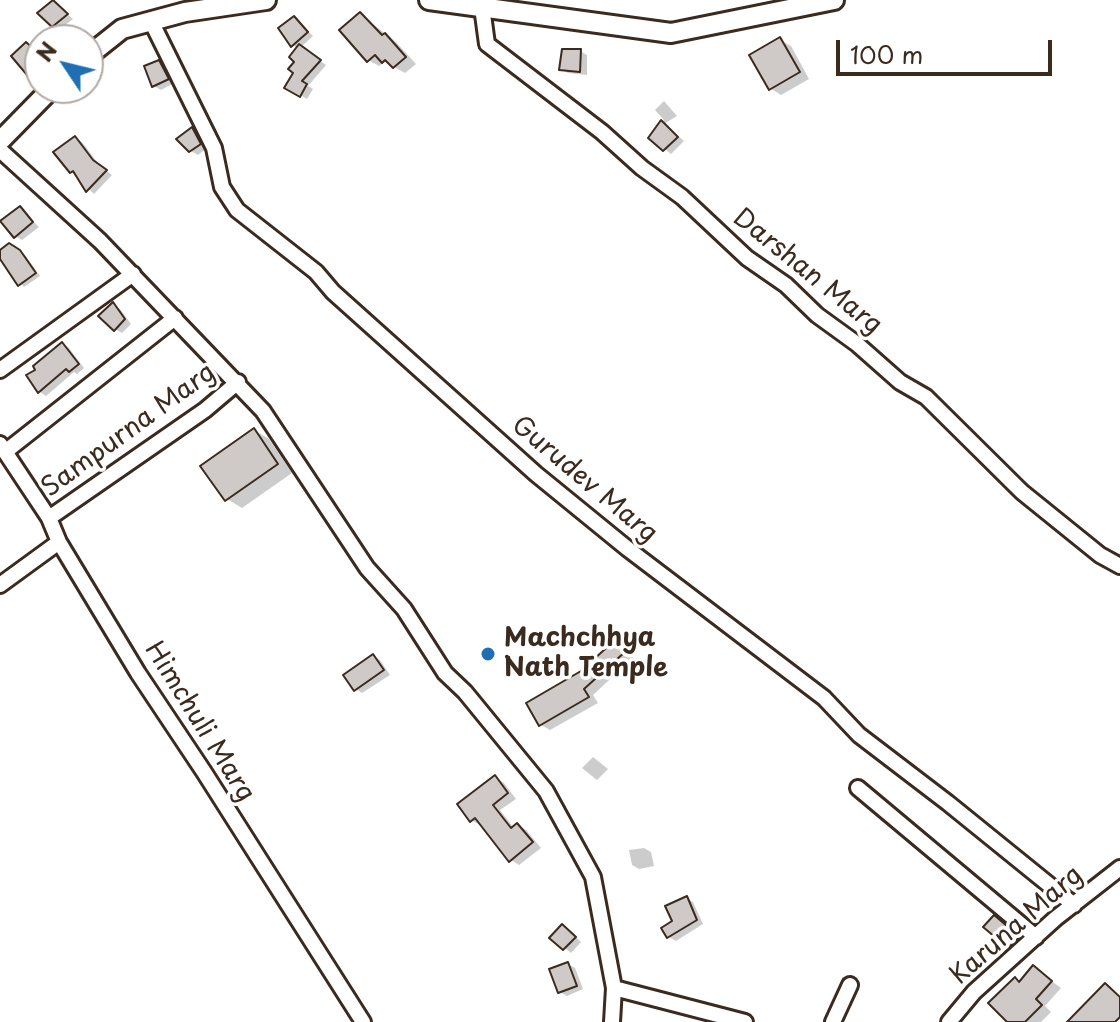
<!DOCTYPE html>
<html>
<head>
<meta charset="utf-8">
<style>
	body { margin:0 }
	#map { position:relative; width:1120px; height:1022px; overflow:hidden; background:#fff; font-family:"Playpen Sans",sans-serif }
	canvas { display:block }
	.north { position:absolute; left:24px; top:24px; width:80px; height:80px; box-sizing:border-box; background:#fff; border:2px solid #b1aaa5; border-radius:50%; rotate:305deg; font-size:22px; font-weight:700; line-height:32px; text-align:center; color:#3b2a1e }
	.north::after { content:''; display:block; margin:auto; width:28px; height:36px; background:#1f6fb2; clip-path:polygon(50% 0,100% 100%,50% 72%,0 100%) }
	.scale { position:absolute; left:836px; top:40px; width:216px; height:36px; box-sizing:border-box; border:4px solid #3b2a1e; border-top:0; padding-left:10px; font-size:24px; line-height:28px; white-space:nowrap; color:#3b2a1e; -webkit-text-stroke:6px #fff; paint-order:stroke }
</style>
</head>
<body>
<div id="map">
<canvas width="1120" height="1022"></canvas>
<div class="north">N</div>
<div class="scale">100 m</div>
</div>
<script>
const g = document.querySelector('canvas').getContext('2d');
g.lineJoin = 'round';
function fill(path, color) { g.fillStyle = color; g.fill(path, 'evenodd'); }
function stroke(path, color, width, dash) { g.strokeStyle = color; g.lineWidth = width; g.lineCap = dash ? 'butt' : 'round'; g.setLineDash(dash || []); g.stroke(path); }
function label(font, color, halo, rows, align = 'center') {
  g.font = font + ' "Playpen Sans",sans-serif'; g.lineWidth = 7; g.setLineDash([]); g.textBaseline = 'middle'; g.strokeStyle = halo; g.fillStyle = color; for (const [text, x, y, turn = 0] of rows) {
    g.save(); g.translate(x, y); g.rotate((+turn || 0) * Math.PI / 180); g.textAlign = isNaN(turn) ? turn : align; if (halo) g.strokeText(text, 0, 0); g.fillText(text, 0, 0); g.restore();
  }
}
fill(new Path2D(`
	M53,2L73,19L60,29L53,25Z
	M360,14L396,42L416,64L405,73L385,62L379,66L368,60Z
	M294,18L313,36L301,47L326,65L308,86L313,89L307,99L287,87L295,72L297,62L298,48L292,45Z
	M780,40L791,46L809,79L781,95L770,88Z
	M580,51L587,55V75L568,73L561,69Z
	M159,63L166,67L174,83L161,90L154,86Z
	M664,101L677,116L664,124L684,141L671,154L651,138L664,120L655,110Z
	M192,129L199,133L207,148L198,155L191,151Z
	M75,138L82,142L100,166L112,175L94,194L71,171Z
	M20,208L39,227L22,240L15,236Z
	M9,245L25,255L40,276L24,287L0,260V253Z
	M113,305L120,309L131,324L122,333L115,329Z
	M62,344L69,348L84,368L77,374L74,372L46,396L40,392L28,376L38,370Z
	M254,430L269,439L292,473L242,508L227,499Z
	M616,642L634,657L593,695L598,703L550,730L541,725L582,673Z
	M373,656L380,660L390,675L362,693L356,689Z
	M593,757L608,769L597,780L582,768Z
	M495,778L504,783L516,799L500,810L514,828L518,825L526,830L541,848L519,865L511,860L482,824L480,825L471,820Z
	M644,848L651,852L654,866L639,869L632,865L629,850Z
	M686,898L693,902L703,924L676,941L669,937Z
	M1001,921L1026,942L1016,950L1009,946Z
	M569,930L581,942L571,953L552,937Z
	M568,964L575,968L583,989L567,996L560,992Z
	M1034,968L1061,988L1045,1006L1051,1012L1041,1022H1010L1015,979L1021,983Z`), '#0003');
const building = new Path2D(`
	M53,0L68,14L52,27L37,13Z
	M360,12L382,35L385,33L406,57L393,68L385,60L382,63L375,55L367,62L339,30Z
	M294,16L308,32L291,47L278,28Z
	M780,37L800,72L769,90L749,55Z
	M26,42L40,55V77L33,82L11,56Z
	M299,44L321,60L302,81L307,84L300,97L284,88L293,73L288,69L294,62L289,57Z
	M562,49H581L580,72L559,70Z
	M159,60L169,79L152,87L144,66Z
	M661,120L678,137L663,151L648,138Z
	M192,127L201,144L189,152L176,139Z
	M75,136L93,160L107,170L86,192L73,171L70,173L53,152Z
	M20,206L33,222L14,238L0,221Z
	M9,243L20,250L36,273L18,286L0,259V250Z
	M113,302L125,319L114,331L98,316Z
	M62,342L79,364L69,372L66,369L38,393L26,375L35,370L33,366Z
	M254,428L278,464L225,501L200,466Z
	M616,639L626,651L584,689L589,697L539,726L526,703L581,671Z
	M373,654L384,670L354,691L343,675Z
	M495,775L508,793L493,805L511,828L517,823L533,842L509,862L475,818L470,822L457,804Z
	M687,896L697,920L667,938L661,928L672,921L665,906Z
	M994,915L1020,937L1008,948L983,927Z
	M562,924L576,937L563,950L549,938Z
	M568,962L577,986L558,993L549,969Z
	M1033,965L1052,981L1036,999L1042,1005L1025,1022H1007L988,1003L1015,977L1019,982Z
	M1105,983L1120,997V1017L1115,1022H1067Z`);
fill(building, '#cfcac7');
stroke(building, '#3b2a1e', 2);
const street = new Path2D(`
	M482,7L487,44L602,132L642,168L682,197L747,258L786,285L817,315L857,344L900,382L926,397L1022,492L1100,555L1120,566
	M151,21L214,148L222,187L237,210L316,272L333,292L536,474L628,549L824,698L859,735L948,803L1074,905
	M0,150L100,241L263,411L367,568L404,609L445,673L465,692L546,791L593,877L614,988L612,1022
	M0,370L133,274
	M0,444L49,518L59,542L138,673L204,772L363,1022
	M5,452L175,318
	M49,518L205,410L238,382
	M0,585L59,542
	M858,788L1036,937
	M614,988L745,1022
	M833,1022L850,985
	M949,1022L974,992L1056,918L1120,868`);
const secondary = new Path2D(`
	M429,0L671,33L834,0
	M88,56L122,29L185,12L266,0
	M0,141L52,88`);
stroke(street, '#3b2a1e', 20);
stroke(secondary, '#3b2a1e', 24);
stroke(street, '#fff', 14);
stroke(secondary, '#fff', 18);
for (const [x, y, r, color] of [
	[488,654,8,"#1f6fb2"]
]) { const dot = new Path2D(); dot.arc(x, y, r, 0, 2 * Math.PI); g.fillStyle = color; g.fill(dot); stroke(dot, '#fff', 3); }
label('26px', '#3b2a1e', '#fff', [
	["Darshan Marg",807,272,39],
	["Sampurna Marg",129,431,-36],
	["Gurudev Marg",584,480,40],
	["Himchuli Marg",199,722,58],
	["Karuna Marg",1017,926,-41]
]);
label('bold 26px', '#3b2a1e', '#fff', [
	["Machchhya",504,639],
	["Nath Temple",504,669]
], 'left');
</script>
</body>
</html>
